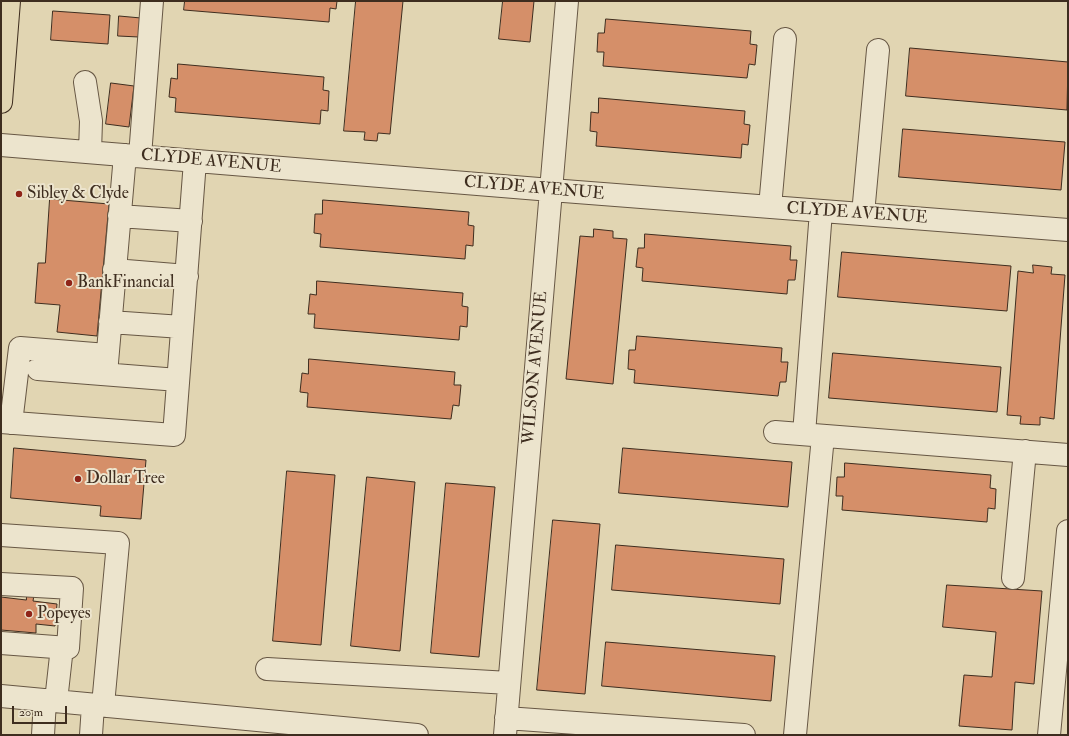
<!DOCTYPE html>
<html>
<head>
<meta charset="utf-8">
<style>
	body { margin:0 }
	#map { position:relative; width:1069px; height:736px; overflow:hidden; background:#e1d5b2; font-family:"IM FELL Double Pica",serif }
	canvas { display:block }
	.frame { position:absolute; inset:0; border:2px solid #3e2d1f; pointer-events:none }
	.scale { position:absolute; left:12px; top:706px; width:55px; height:18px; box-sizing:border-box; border:2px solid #3e2d1f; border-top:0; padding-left:5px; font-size:12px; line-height:14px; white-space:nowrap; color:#3e2d1f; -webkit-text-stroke:3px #ece4cd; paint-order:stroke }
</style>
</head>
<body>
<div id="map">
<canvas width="1069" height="736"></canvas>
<div class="frame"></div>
<div class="scale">20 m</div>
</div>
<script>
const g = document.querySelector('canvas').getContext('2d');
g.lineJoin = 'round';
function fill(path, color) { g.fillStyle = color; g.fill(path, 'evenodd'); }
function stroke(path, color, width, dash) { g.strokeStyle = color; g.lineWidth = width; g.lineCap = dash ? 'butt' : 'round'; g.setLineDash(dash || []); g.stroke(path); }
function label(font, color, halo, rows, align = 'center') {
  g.font = font + ' "IM FELL Double Pica",serif'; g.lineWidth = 4; g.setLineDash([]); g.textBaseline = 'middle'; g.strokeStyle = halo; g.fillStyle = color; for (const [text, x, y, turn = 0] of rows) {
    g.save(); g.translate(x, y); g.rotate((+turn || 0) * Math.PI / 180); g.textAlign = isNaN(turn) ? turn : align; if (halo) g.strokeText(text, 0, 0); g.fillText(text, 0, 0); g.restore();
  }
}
const building = new Path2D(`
	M185,1H337L336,9L330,8L329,22L184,10Z
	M356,1H403L390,134L378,133L377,141L364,140L365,132L344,131Z
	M503,1H534L530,42L499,39Z
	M53,11L110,15L108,44L51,40Z
	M119,16L141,18L139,37L118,36Z
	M606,19L751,31L750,44L757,45L755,65L749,64L747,78L603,66L604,52H597L598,33H604Z
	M910,48L1068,62L1067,110L906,96Z
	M178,64L324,77L323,90L329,91L328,111L321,110L320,124L175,112L176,98L169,97L171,78L177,79Z
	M111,83L134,86L129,127L106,124Z
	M599,98L745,111L744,124L750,125L748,145L742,144L741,158L596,146L597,132L590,131L591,112L598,113Z
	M903,129L1065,142L1061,190L899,177Z
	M50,199L109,204L97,336L57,332L60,305L35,303L38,263H45Z
	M323,200L469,212L468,225L474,226L473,246L466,245L465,259L320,247L321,234L314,233L315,214H322Z
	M594,229L613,231V238L627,239L613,384L566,379L580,236L593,237Z
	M645,234L791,246L790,260H797L795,280H788L787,294L642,281L643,268L636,267L638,248H644Z
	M842,252L1011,266L1007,311L838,297Z
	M1033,265L1052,267L1051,274L1065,275L1054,419L1040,417V425L1020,424L1021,416L1007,415L1018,271L1033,273Z
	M317,281L463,293L462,306L468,307L467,327L460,326L459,340L314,328L315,314H308L310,294L316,295Z
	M637,336L782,348L781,362H788L786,382H780L778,396L634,383L635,370L628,369L629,350H635Z
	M833,353L1001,367L997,412L829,398Z
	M309,359L455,372L454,385H461L459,406L453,405L451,419L307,407L308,393L300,392L302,373L308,374Z
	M14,448L146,460L141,519L100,516L101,506L11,498Z
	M623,448L792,462L788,507L619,493Z
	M845,463L991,475L990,488L996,489L995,509L988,508L987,522L842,510L843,496H836L837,477H844Z
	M287,471L335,475L321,645L273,641Z
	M367,477L415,482L400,651L351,646Z
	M446,483L495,487L479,657L431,653Z
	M553,520L600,524L585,694L537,690Z
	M616,545L784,559L780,604L612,590Z
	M947,585L1042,591L1034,684L1015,682L1012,730L959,726L964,675L992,677L996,632L943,627Z
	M27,594L34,595L33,601L57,604L55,626L36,624V633L1,630V597L26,600Z
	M606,642L775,656L771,701L602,686Z`);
fill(building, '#d58f69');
stroke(building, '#3e2d1f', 1);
const minor = new Path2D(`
	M85,82L91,121L90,152
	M1,145L551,190L1068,230
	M140,156L152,1
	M770,207L785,39
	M863,214L878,50
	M119,216L191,221
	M114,270L187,276
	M110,322L182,327
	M38,369L178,380
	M106,374L125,155
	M1,422L174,435L195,161
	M11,423L20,348L107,355
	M775,432L1068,455
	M804,434L821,211
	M1,535L118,543L103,705
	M1013,578L1025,451
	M1,584L72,588L68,648L1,643
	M267,669L509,683
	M1,696L417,735
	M56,701L62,647
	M506,718L744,735
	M43,735L45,700
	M91,735L93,705
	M505,735L567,1
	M795,735L823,436
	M1049,735L1068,531`);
const major = new Path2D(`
	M1,102L9,1`);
stroke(minor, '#675744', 24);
stroke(major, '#3e2d1f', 24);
stroke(minor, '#ece4cd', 22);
stroke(major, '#e1d5b2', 22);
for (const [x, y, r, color] of [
	[19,194,4,"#8f2418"],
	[69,283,4,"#8f2418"],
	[78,479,4,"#8f2418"],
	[29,614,4,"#8f2418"]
]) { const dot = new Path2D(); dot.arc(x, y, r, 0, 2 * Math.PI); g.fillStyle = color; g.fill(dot); stroke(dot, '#ece4cd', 1.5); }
label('17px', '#3e2d1f', '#ece4cd', [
	["CLYDE AVENUE",211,162,5],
	["CLYDE AVENUE",534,189,5],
	["CLYDE AVENUE",857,214,4],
	["WILSON AVENUE",536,368,-85]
]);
label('17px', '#3e2d1f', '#ece4cd', [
	["Sibley & Clyde",27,194],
	["BankFinancial",77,283],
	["Dollar Tree",86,479],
	["Popeyes",37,614]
], 'left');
</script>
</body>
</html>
